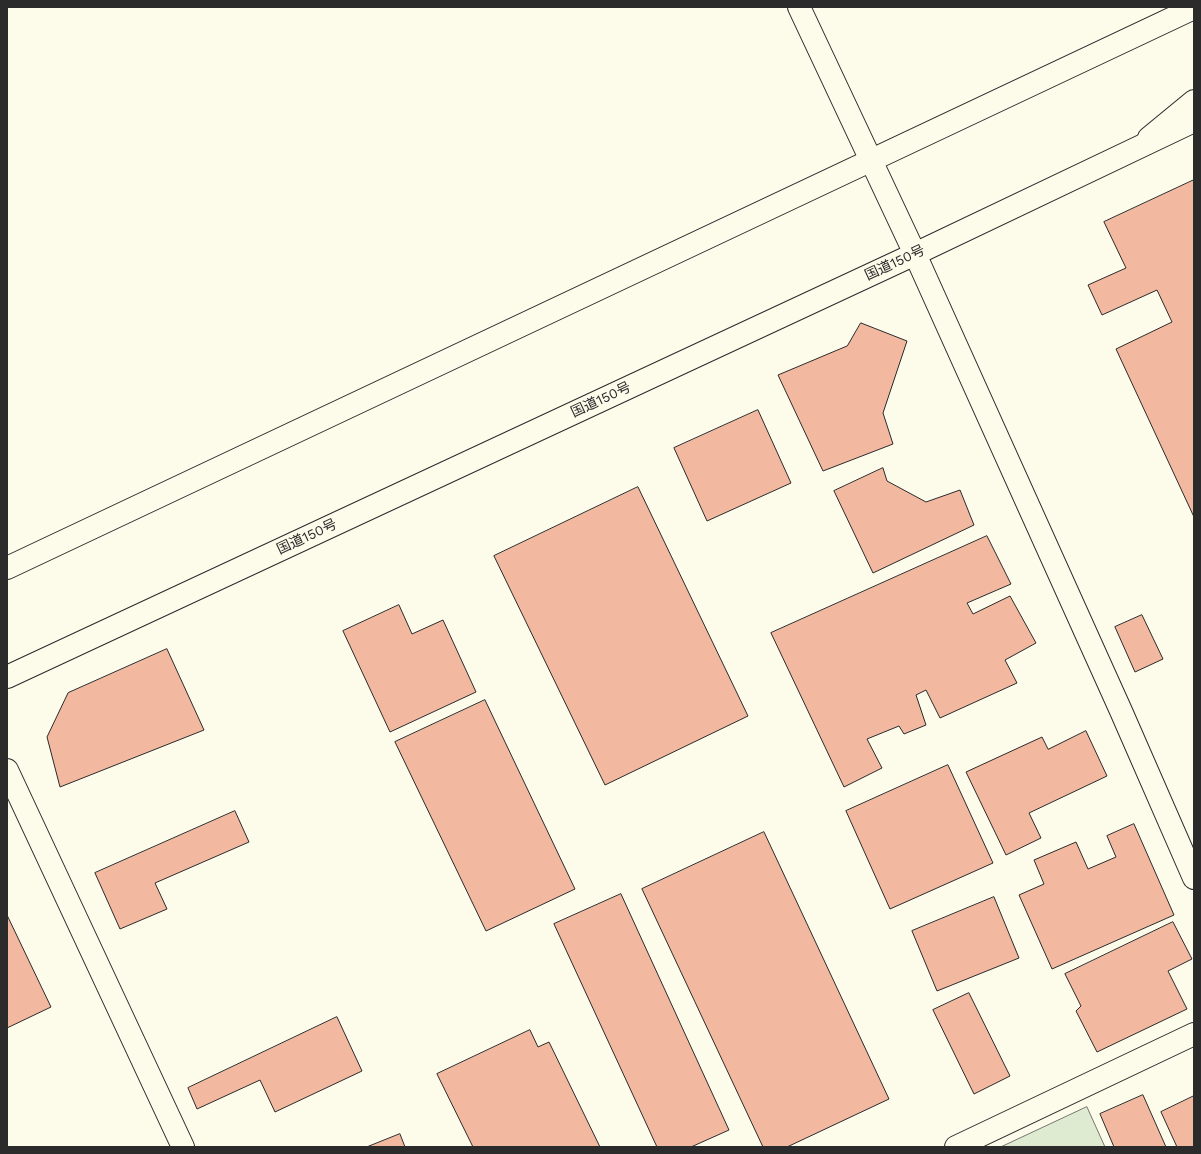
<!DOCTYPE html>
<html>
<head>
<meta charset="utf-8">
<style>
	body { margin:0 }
	#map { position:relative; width:1201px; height:1154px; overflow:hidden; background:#fdfbea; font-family:"Work Sans",sans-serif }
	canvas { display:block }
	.frame { position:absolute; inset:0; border:8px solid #2b2b2b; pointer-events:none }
</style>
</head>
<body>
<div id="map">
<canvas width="1201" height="1154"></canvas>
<div class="frame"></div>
</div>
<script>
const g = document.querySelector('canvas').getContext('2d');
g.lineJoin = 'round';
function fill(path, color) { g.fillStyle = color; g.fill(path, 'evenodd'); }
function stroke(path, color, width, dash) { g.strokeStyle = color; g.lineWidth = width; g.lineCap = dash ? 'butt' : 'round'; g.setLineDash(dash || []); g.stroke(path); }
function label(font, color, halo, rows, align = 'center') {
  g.font = font + ' "Work Sans","Noto Sans JP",sans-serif'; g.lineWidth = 3; g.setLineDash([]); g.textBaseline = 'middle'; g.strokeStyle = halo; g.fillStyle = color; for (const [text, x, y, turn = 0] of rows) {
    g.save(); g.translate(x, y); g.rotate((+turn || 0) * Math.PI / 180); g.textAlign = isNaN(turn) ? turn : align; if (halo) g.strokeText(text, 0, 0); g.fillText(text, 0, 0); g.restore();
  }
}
const green = new Path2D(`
	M1087,1107L1105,1147H1001Z`);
fill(green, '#deebd1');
stroke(green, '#74746e', 1);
const building = new Path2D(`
	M1194,180V517L1116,349L1172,322L1157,290L1102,315L1088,285L1126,268L1104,222Z
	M861,323L907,341L883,413L893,444L823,471L778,375L847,346Z
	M758,410L791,483L707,521L674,448Z
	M883,468L887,481L926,502L960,490L974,525L873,573L834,491Z
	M638,487L748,716L605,785L494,556Z
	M987,536L1011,584L967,603L973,614L1010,596L1036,643L1005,660L1017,683L940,718L926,690L916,695L926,725L904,734L899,726L867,739L882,768L844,787L771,633Z
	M399,605L412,634L443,620L476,692L390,732L343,631Z
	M1142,615L1163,659L1135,672L1115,627Z
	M167,649L204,730L60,787L47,737L68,693Z
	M485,700L575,889L486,931L395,742Z
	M1086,731L1107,776L1029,813L1041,838L1006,855L966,772L1042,737L1048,749Z
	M948,765L993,863L890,909L846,811Z
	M235,811L249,842L155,883L167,909L120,929L95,873Z
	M1134,824L1174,915L1052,969L1019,895L1044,884L1034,860L1076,842L1088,869L1116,857L1107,836Z
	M764,832L889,1099L787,1147H763L642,889Z
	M621,894L729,1130L691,1147H657L554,924Z
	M994,897L1019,958L937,991L912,931Z
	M7,915L51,1007L7,1028Z
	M1173,922L1192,959L1168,971L1187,1009L1097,1052L1076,1011L1081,1006L1065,974Z
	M969,993L1010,1076L974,1094L933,1010Z
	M337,1017L362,1071L275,1112L260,1080L197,1109L188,1088Z
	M530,1030L538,1047L549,1042L600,1147H473L437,1074Z
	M1143,1095L1166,1147H1114L1100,1114Z
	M1194,1096V1147H1177L1161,1112Z
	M400,1134L405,1147H367Z`);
fill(building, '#f2b8a0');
stroke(building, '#2b2b2b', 1);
const minor = new Path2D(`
	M1149,138L1194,101
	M7,568L1194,8`);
const tertiary = new Path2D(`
	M799,7L915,254L1121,711L1194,878
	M7,770L183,1147
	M956,1147L1194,1034`);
const trunk = new Path2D(`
	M7,677L915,254L1194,121`);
stroke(minor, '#2b2b2b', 24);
stroke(tertiary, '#2b2b2b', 24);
stroke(trunk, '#2b2b2b', 24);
stroke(minor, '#fdfbea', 22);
stroke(tertiary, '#fdfbea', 22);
stroke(trunk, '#fdfbea', 22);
label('14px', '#2b2b2b', '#fdfbea', [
	["国道150号",895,263,-25],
	["国道150号",601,400,-25],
	["国道150号",307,537,-25]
]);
</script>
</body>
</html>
